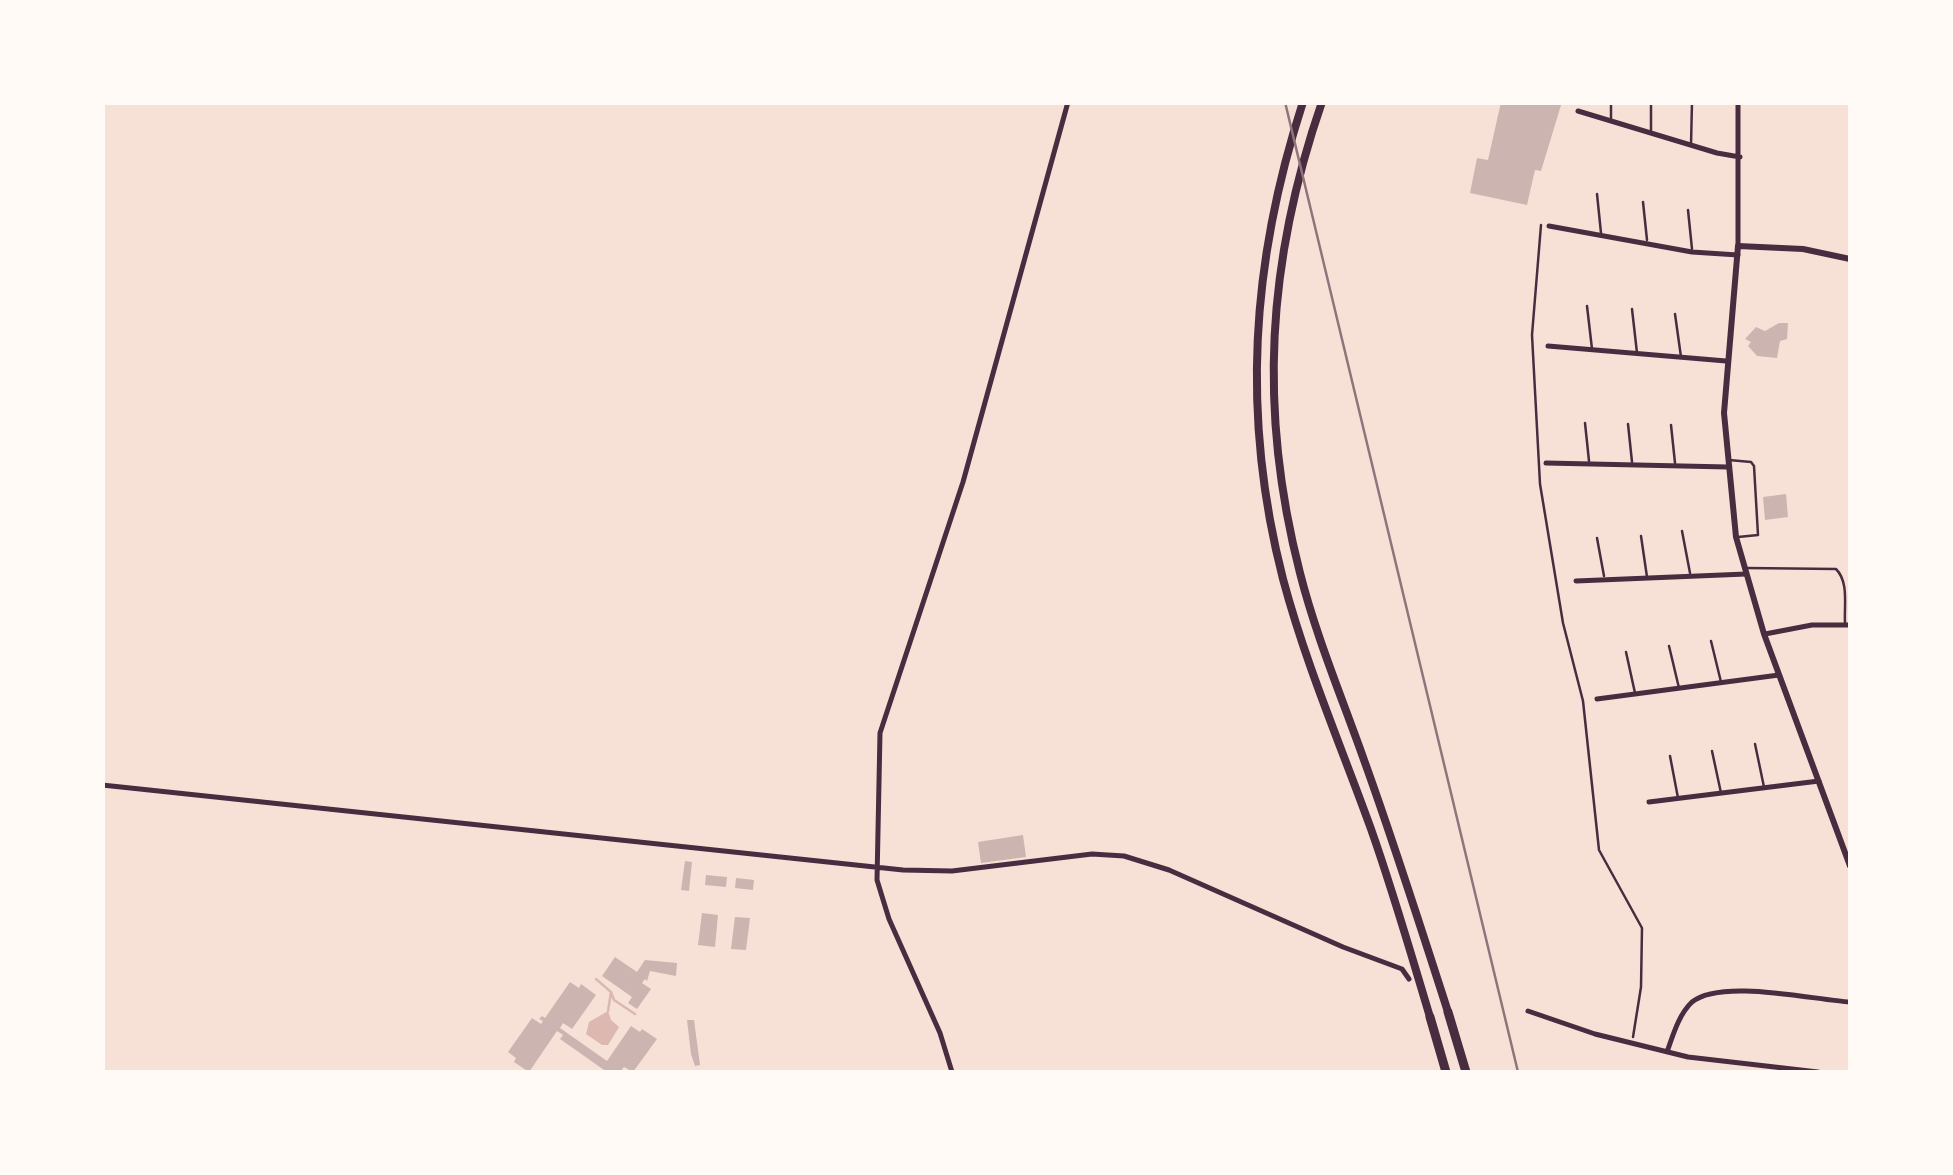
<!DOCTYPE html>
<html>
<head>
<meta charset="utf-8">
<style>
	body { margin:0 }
	#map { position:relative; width:1953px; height:1175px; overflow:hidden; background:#f7e1d7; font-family:"Zilla Slab",serif }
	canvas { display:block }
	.frame { position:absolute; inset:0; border:105px solid #fffaf5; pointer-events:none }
</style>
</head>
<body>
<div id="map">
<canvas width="1953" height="1175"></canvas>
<div class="frame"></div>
</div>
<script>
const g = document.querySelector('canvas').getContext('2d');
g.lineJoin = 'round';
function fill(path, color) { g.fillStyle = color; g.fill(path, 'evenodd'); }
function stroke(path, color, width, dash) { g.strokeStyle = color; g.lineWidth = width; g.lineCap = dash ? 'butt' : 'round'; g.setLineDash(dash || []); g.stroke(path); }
fill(new Path2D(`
	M608,1011L611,1020L619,1027L608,1045H602L586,1034L589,1022Z`), '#dcb8b0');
stroke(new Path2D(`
	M596,979L611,992L608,1011
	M611,992L614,1000L635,1014`), '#dcb8b0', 2.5);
fill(new Path2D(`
	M1501,102H1562L1541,171L1535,170L1527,205L1470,193L1477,158L1488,160Z
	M1779,323H1788L1787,339L1780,341L1777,358L1757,356L1748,346L1751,342L1745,339L1756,327L1765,331Z
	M1786,494L1788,517L1765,520L1763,497Z
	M1023,835L1026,857L981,863L978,842Z
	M685,861L692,862L689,891L681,890Z
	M706,875L727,877L726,887L705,885Z
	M736,878L754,880L753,890L735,888Z
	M702,913L718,915L715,947L698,945Z
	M735,917L750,918L746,950L731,949Z
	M615,957L637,972L645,960L677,963L676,976L650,971L647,981L645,979L642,983L651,989L637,1009L628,1003L632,997L602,976Z
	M570,982L579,988L581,984L596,995L572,1029L563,1023L560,1028L607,1061L631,1026L640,1032L642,1029L657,1039L633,1072L624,1067L620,1072H607L560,1039L563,1035L557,1031L529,1072L514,1062L516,1058L508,1052L532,1018L541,1024L543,1021L539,1019L542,1016L545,1018Z
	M687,1020H694L700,1065L695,1066L691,1054Z`), '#ccb4b1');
stroke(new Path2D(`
	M1541,225L1532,335L1540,484L1563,623L1583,701L1599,850L1642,928L1641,987L1633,1037`), '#4a2c40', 2.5);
stroke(new Path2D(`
	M1611,102V121
	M1651,131V102
	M1691,145L1692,102
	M1597,194L1601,233
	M1643,202L1647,240
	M1688,210L1692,249
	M1587,306L1592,349
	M1632,309L1637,353
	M1675,314L1681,357
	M1585,423L1589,461
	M1628,424L1632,462
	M1671,425L1675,463
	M1729,460L1751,462L1754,466L1758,535L1738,537
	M1682,531L1690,573
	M1641,536L1647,577
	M1597,538L1604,576
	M1746,568L1836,569C1849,582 1844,605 1845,623
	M1711,641L1721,682
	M1669,646L1679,688
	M1626,652L1635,693
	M1755,744L1764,787
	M1712,751L1721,793
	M1670,756L1678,798`), '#4a2c40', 2.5);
stroke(new Path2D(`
	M1738,102V246
	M1578,111L1717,153L1740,157
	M1549,226L1692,252L1738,255
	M1548,346L1726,361
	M1546,463L1728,467
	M1576,581L1746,574
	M1765,634L1812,625H1850
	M1597,699L1779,675
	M102,785L903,870L952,871L1092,854L1124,856L1169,870L1343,947L1402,969L1409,979
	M1649,802L1819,781
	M1528,1011L1595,1034L1688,1057L1818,1072
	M1667,1052C1673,1035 1679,1014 1692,1002C1721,978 1814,1000 1850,1002
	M952,1072L940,1033L889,919L877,880L880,733L963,482L1068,102`), '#4a2c40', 5);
stroke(new Path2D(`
	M1850,259L1803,249L1738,246L1724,413L1736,537L1764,634L1850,866`), '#4a2c40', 6);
stroke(new Path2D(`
	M1303,102C1251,262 1241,416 1283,579C1306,665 1341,746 1371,829C1393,891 1411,954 1430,1017
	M1322,102C1267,261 1258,410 1300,573C1316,636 1342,698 1364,760C1394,843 1421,928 1448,1012`), '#4a2c40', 8);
stroke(new Path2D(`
	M1448,1012L1466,1072
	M1430,1017L1446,1072`), '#4a2c40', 9);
stroke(new Path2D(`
	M1285,102L1518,1072`), '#8f747c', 2.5);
</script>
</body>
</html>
